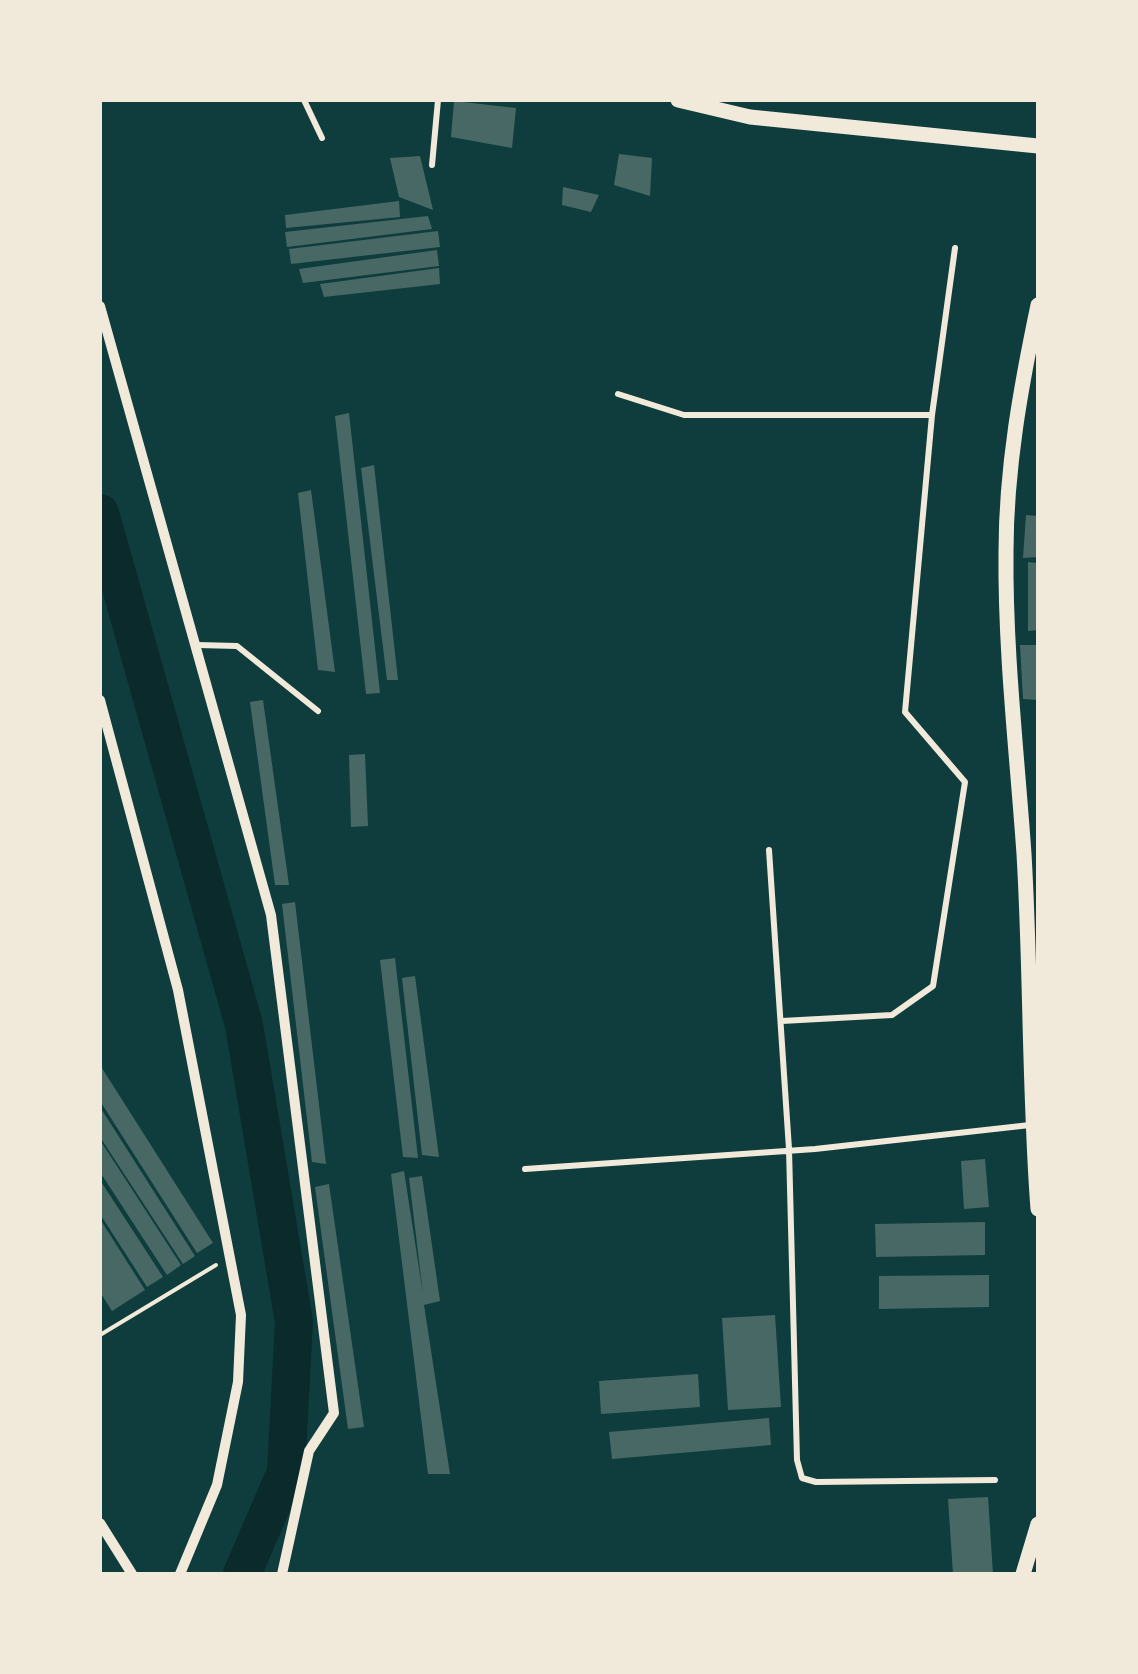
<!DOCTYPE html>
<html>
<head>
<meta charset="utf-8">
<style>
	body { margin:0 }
	#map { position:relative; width:1138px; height:1674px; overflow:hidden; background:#0f3d3e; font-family:"DejaVu Sans",sans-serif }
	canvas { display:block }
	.frame { position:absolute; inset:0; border:102px solid #f1e9da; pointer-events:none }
</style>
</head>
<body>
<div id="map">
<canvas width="1138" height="1674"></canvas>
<div class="frame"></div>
</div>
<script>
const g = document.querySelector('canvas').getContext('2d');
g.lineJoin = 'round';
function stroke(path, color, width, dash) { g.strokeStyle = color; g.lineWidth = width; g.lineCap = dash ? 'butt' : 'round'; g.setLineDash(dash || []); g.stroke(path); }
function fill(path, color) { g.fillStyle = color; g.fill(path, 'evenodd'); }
stroke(new Path2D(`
	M100,513L244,1025L294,1322L286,1472L242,1574`), '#0a2a2b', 38);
fill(new Path2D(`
	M454,101L516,108L512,148L451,137Z
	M619,154L652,158L650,196L614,185Z
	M420,156L433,210L399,197L390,158Z
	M563,187L599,195L591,212L562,205Z
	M399,201L400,217L286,228L285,215Z
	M428,216L432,229L287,247L285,232Z
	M438,231L440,247L291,264L289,249Z
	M437,250L439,266L303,283L299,269Z
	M439,268L440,284L324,297L320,284Z
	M349,413L380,693L366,694L335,416Z
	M374,465L398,680H387L361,468Z
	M311,490L335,672L318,670L298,493Z
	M1026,515L1038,516V557L1023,558Z
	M1028,562L1038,563V630L1028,631Z
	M1020,645H1038V700L1023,699Z
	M263,700L289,885H275L250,702Z
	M365,754L368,826L351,827L349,755Z
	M295,902L326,1164L312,1162L282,904Z
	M395,958L418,1158L403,1157L380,960Z
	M415,976L439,1157L422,1155L402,978Z
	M100,1065L213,1243L197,1253L100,1101Z
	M100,1107L195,1256L183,1264L100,1137Z
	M100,1140L181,1265L167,1275L100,1172Z
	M985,1159L989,1207L964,1209L961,1161Z
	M404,1171L423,1294L409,1178L422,1176L440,1301L424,1305L450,1474H428L391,1174Z
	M100,1180L163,1277L147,1287L100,1214Z
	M329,1184L364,1427L348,1429L315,1187Z
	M100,1219L145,1290L112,1311L100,1292Z
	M985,1222V1255L876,1257L875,1224Z
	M989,1275V1307L879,1309V1276Z
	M775,1315L781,1407L728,1410L722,1318Z
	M698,1374L700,1407L601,1414L599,1381Z
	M769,1418L771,1445L612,1459L609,1432Z
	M988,1497L993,1574H953L948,1499Z`), '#486865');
stroke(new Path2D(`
	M100,1335L216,1265`), '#f1e9da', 4);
stroke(new Path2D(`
	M304,100L322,138
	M432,165L438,100
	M618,394L684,415H932
	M198,645L237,646L318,711
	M769,850L789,1149L797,1460L802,1478L816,1482L995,1480
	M782,1021L892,1015L933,986L965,782L905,712L932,415L955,248
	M525,1169L815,1149L1030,1125`), '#f1e9da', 6);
stroke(new Path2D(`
	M100,306L271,915L334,1413L309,1451L282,1574
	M100,700L178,990L241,1315L238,1382L217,1485L180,1574
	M100,1523L132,1574`), '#f1e9da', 10);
stroke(new Path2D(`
	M678,100L750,117L1038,146
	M1038,305C1021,386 1006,468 1006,552C1005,653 1017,753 1024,854C1031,972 1029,1091 1038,1209
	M1023,1574L1038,1524`), '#f1e9da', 15);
</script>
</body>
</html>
